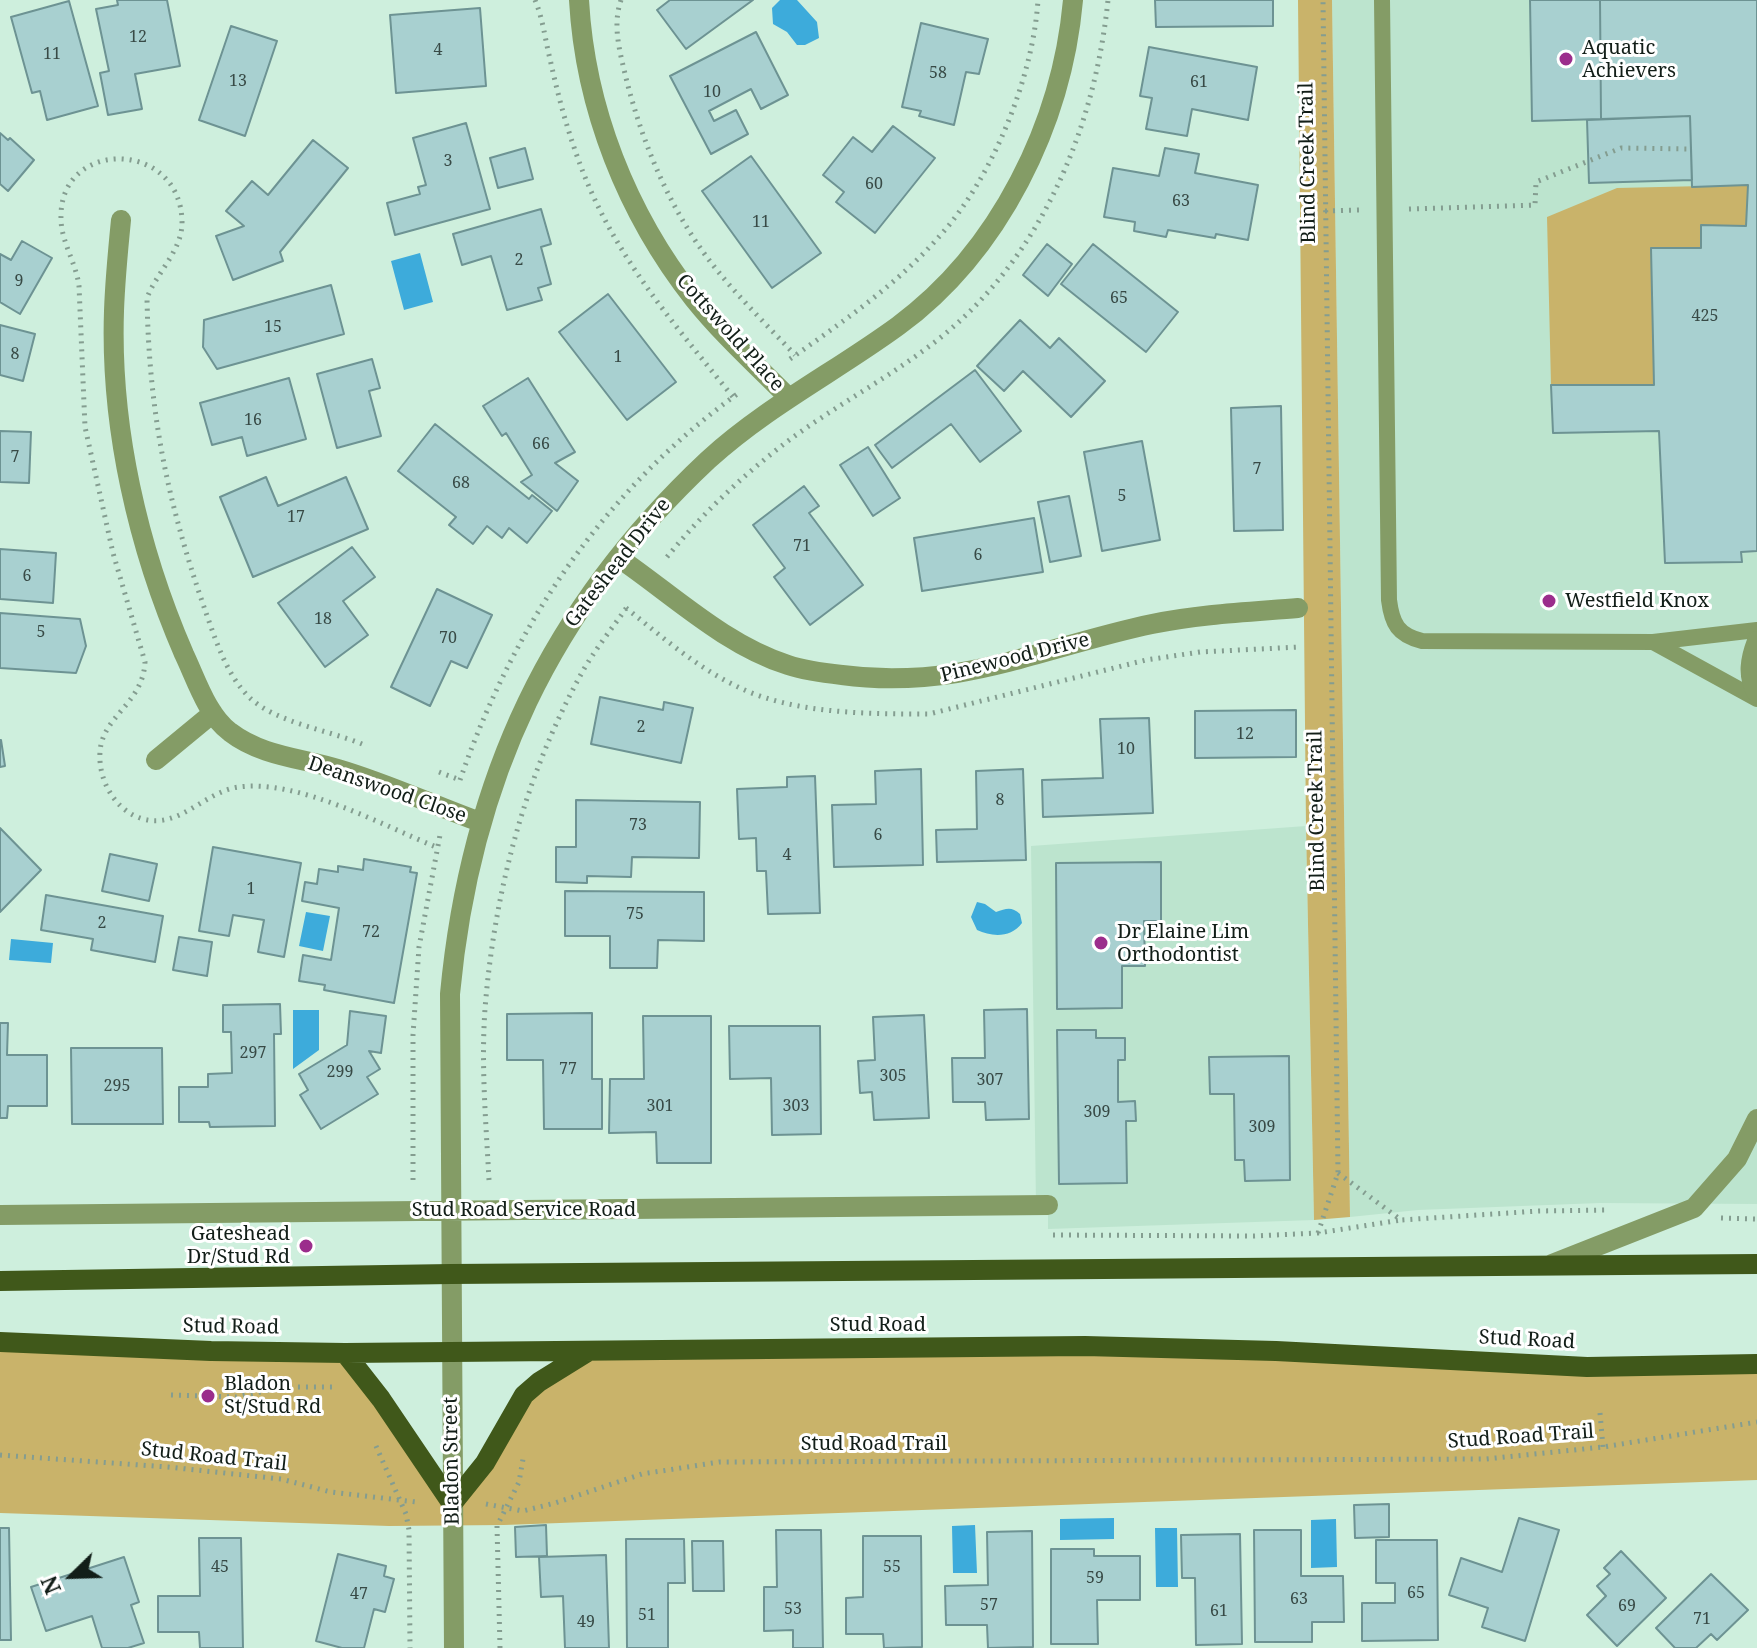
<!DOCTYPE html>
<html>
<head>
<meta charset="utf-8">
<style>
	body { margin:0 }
	#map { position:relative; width:1757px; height:1648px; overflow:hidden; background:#ceefdd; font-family:"Noto Serif",serif }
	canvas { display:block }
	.north { position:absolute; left:32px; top:1536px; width:80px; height:80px; -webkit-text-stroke:6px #fff; paint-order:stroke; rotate:247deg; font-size:22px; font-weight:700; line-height:32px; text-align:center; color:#121e18 }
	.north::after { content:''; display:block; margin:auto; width:28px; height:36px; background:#121e18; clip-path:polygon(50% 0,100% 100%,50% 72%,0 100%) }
</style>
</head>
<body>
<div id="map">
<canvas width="1757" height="1648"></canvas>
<div class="north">N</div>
</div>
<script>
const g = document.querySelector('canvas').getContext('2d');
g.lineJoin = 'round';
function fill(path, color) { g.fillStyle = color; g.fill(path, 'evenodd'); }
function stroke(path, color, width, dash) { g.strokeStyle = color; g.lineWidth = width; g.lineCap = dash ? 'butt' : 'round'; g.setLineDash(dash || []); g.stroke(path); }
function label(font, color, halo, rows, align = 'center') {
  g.font = font + ' "Noto Serif",serif'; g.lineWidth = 6; g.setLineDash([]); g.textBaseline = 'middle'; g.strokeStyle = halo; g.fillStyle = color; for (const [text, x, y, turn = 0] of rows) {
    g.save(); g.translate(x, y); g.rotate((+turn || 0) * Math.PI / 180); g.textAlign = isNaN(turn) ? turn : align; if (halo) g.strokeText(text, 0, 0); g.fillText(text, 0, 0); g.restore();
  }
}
fill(new Path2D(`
	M1332,0H1757V1204L1600,1203L1418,1210L1350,1217Z
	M1306,826L1314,1220L1048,1229V1205H1036L1031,846Z`), '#bce4ce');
fill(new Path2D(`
	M1298,0H1332L1350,1217L1314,1220L1306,826Z
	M1748,185L1746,226L1701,225V248H1651L1654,385H1551L1547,217L1617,188Z
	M0,1342L345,1353L452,1504L524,1395L589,1351L906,1349L1757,1364V1480L504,1525L389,1526L0,1513Z`), '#c9b36a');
fill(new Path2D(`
	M780,0H797L817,22L819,38L805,45H797L787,32L773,24L772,8Z
	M420,253L433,302L404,310L391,261Z
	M977,902L985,904L996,912C1006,909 1011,906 1020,914L1022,923C1011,938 992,937 977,930L971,917Z
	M306,912L330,916L323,951L299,946Z
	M11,939L53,943L51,963L9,960Z
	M293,1010H319V1050L293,1069Z
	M1114,1518V1539L1060,1540V1519Z
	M1336,1519L1337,1567L1311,1568V1520Z
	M975,1525L977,1573H953L952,1526Z
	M1155,1528H1177L1178,1587H1156Z`), '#3dabdb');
const building = new Path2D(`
	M117,0H167L180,66L135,74L142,109L108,115L100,73L109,71L96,9L118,5Z
	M670,0H753L686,49L657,10Z
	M1155,0H1273V26L1156,27Z
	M1530,0H1600L1601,119L1532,121Z
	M1600,0H1757V551L1741,552L1742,562L1665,563L1659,431L1553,433L1551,385H1654L1651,248H1701V225L1746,226L1748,185L1692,187L1690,116L1601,119Z
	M69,1L98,106L47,120L40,91L32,93L11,17Z
	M480,8L486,86L396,93L390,15Z
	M921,23L988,39L979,74L966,72L954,125L919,116L921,111L902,107Z
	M231,26L277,41L245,136L199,120Z
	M756,32L788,95L761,109L751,89L709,111L714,121L736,110L748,134L711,154L670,76Z
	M1149,47L1257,67L1248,120L1192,109L1187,136L1146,129L1152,98L1140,96Z
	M1690,116L1692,180L1589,183L1587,120Z
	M466,123L490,209L395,235L387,203L420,194L418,187L426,185L413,138Z
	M893,126L935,158L875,233L836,202L844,192L823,175L853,137L872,152Z
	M0,133L8,140L10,138L34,160L8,191L0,184Z
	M313,140L348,168L280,252L283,261L233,280L216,236L244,226L226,211L252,181L268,195Z
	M525,148L533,179L498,188L490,158Z
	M1165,148L1199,154L1195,173L1258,185L1248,240L1216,234L1215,238L1168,230L1166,237L1134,231L1135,222L1104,217L1113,168L1159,176Z
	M751,156L821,253L772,288L702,191Z
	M541,209L551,244L541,247L551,284L538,288L542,300L507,310L491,256L462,265L453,234Z
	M22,241L52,258L20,314L0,302V254L11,260Z
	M1047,244L1072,264L1048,296L1023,275Z
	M1093,244L1178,312L1146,352L1061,284Z
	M331,285L344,334L217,369L203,347L204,320Z
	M608,294L676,382L627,420L559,332Z
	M1020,320L1050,348L1059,338L1105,381L1071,417L1023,371L1004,391L977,366Z
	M0,325L35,334L23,381L0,375Z
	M372,359L380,388L369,391L381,436L337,448L317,374Z
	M975,370L1021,431L980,462L951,424L892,468L875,445Z
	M289,378L306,439L247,456L242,437L212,445L200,403Z
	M528,378L575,452L555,463L578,481L557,511L521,482L532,475L506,433L502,436L483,406Z
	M1281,406L1283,530L1234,531L1231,408Z
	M435,424L529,499L532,495L552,511L527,543L509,528L502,538L487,526L473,544L449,525L456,517L398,471Z
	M0,431L31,432L29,483L0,482Z
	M1142,441L1160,540L1102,551L1084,452Z
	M868,447L900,498L873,516L840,465Z
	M266,477L278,506L346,477L368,529L253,577L220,497Z
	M804,486L819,506L809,513L863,585L810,625L774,577L785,568L753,525Z
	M1069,496L1081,556L1050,562L1038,502Z
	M1034,518L1043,572L922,591L914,538Z
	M352,547L375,577L343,601L368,635L325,667L278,603Z
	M0,549L56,553L53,603L0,599Z
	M437,589L492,615L467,668L451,661L430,706L391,687Z
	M0,613L80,619L86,646L76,673L0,668Z
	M600,697L663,710L664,702L693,708L681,763L591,744Z
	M1296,710V757L1195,758V711Z
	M1149,718L1153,813L1043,817L1042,780L1103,778L1100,719Z
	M1,740L5,766L0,767V740Z
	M921,769L923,865L834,867L832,805L876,804L875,771Z
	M1023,769L1026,860L937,862L936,830L977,829L976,771Z
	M815,776L820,913L768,914L766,871H757L756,838L739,839L737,789L787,787V777Z
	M576,800L700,802L699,858L632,857L631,877L587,876V883L556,882V847H576Z
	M0,828L41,870L0,912Z
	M213,847L301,863L284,957L258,952L264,920L233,915L229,936L199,931Z
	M110,854L157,864L149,901L102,891Z
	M364,859L411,867L410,872L417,873L394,1003L324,990L325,985L299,981L303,955L331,960L339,908L302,901L305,882L317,884L319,869L338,872V866L363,870Z
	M1161,862V921H1144L1145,966H1122V1008L1057,1009L1056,863Z
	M565,891L704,892V941L658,940L657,968H610V936H565Z
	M46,895L163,916L155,962L91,950L93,939L41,930Z
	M179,937L212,942L207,976L173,970Z
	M280,1004L281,1034H274L275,1126L210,1127L209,1122H179V1087H208V1074L232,1073L231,1032H223V1005Z
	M1027,1009L1029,1119L986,1120L985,1102H953L952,1058H985L984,1010Z
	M350,1011L386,1016L381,1053L369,1051L380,1069L367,1077L378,1094L321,1129L300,1095L308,1090L299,1074L347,1045Z
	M592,1013V1079H602V1129H544L543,1060H507V1014Z
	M924,1015L929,1118L874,1120L872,1092L860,1093L858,1061L875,1060L873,1017Z
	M643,1016H711V1163H657L656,1132L609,1133L610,1079H644Z
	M0,1023H8L7,1055H47V1106H8L7,1118H0Z
	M729,1026H820L821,1134L772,1135L771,1078L730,1079Z
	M1057,1030H1096V1038H1125V1060H1118V1102L1135,1101L1136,1121H1126L1127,1183L1059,1184Z
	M71,1048H162L163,1124H72Z
	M1289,1056L1290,1180L1245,1181L1244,1160H1235L1234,1094H1210L1209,1057Z
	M1389,1504V1537L1355,1538L1354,1505Z
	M1519,1518L1559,1530L1525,1641L1482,1627L1488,1608L1449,1595L1461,1558L1502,1572Z
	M546,1525L547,1556L516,1557L515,1527Z
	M0,1528H9L11,1640H0Z
	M776,1530H821L823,1648H793V1630L764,1631V1587H777Z
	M1254,1530H1301V1576H1343L1344,1622H1312V1642H1255Z
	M1032,1531L1033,1647L988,1648L987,1625H946L945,1586L988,1585L987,1532Z
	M1240,1534L1242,1644L1196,1645L1195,1578H1182L1181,1535Z
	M863,1536H921L922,1647L884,1648L883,1634H846V1598L863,1597Z
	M199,1538H241L243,1648H200L199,1632H158V1596H200Z
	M626,1539H684L685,1583H668V1648H627Z
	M1376,1540H1437L1438,1640L1362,1641V1603H1395V1583H1376Z
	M692,1541H723L724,1591H693Z
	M1051,1549H1094V1556H1140V1600H1097L1098,1644H1051Z
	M1621,1551L1666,1598L1617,1646L1587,1615L1606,1596L1597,1586L1610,1574L1604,1568Z
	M338,1554L386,1566L384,1576L394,1579L385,1612L374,1609L364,1648H342L316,1641Z
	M606,1555L609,1648H565L563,1596L541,1597L539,1557Z
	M124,1557L139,1602L131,1605L144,1643L128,1648H102L92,1616L46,1631L31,1587Z
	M1711,1574L1748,1610L1717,1640L1711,1634L1696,1648H1675L1656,1628Z`);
fill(building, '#a8d0d0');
stroke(building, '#6d9393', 2);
stroke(new Path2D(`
	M535,0C543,19 545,39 550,59C557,91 565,122 576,153C609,250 670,319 733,397
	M621,0C612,26 620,52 626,78C642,142 669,207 709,260C735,294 766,324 795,355
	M1409,209L1535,205L1536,182L1621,148L1691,149
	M1325,211L1359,210
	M790,359C841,323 895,286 937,239C991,181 1033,79 1038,0
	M667,557C702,514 741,477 784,444C834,406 891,377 940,338C1042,256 1095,127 1108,0
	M626,608C661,636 695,666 736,686C792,714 867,714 929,714L1146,660L1200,652L1300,647
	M362,744C328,730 277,723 250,698C226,675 215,638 204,607C167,500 149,412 147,298C156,273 183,250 182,221C180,140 61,138 61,216C60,240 76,262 79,286L85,427L113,553L145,662C143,704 102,716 100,752C98,780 115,811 143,819C180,829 205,791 239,787C298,779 382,825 436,847
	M439,772L460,780
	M460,780C514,624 605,489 740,392
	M1338,1173L1401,1220L1539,1211L1609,1210
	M413,1180V1035L419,947L440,835
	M489,1180C486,1123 481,1066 485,1009C494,895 524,779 579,678C592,653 611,630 627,607
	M1721,1218L1757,1219
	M1318,1233L1338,1173L1323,0
	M1053,1235L1254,1236L1318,1233L1401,1220
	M171,1395L236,1397L285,1387H337
	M1600,1413L1603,1447
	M376,1446L406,1514L409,1530L410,1648
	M0,1455L168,1467L281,1479L331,1492L416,1502
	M486,1504L523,1511L555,1503L642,1474L719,1462L1486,1459L1603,1447L1757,1422
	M500,1648L497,1526L519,1482L523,1459`), '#849d90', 5, [2, 6]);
stroke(new Path2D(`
	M1382,0L1389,600C1392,624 1398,635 1422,641L1653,642L1757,630
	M1653,642L1757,699`), '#849c66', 16);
stroke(new Path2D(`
	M579,0C585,108 627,214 694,299C722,334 756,365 788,397
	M121,220C118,250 115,281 114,311C110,427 138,548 184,654C196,679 207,715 230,732C261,756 301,758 338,769C386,783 433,805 480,822
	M619,558C673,595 725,645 788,665C806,671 824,673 842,675C959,691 1042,647 1152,624C1200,614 1249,612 1298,608
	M1757,641C1750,659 1747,676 1757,693
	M156,760L213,713
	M0,1215L1048,1205
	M1552,1264L1694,1208L1737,1159L1757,1119
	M454,1648L450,994C470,780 550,608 708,460C766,407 835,372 898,326C1000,251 1062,123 1073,0`), '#849c66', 20);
stroke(new Path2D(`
	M0,1281L451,1274L1757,1264
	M0,1342L211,1351L345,1353L1085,1346L1276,1351L1587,1367L1757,1364
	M345,1353L381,1399L452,1504L485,1463L524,1395L539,1382L589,1351`), '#40581a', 20);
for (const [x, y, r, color] of [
	[1566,59,8,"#9b2d8c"],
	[1549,601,8,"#9b2d8c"],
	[1101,943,8,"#9b2d8c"],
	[306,1246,8,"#9b2d8c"],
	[208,1396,8,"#9b2d8c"]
]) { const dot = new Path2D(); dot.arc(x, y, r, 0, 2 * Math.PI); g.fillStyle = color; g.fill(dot); stroke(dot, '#fff', 3); }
label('16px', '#384a46', null, [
	["12",138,37],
	["4",438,50],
	["11",52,54],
	["58",938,73],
	["13",238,81],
	["61",1199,82],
	["10",712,92],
	["3",448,161],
	["60",874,184],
	["63",1181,201],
	["11",761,222],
	["2",519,260],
	["9",19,281],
	["65",1119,298],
	["425",1705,316],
	["15",273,327],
	["8",15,354],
	["1",618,357],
	["16",253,420],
	["66",541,444],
	["7",15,457],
	["7",1257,469],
	["68",461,483],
	["5",1122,496],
	["17",296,517],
	["71",802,546],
	["6",978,555],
	["6",27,576],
	["18",323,619],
	["5",41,632],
	["70",448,638],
	["2",641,727],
	["12",1245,734],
	["10",1126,749],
	["8",1000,800],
	["73",638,825],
	["6",878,835],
	["4",787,855],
	["1",251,889],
	["75",635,914],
	["2",102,923],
	["72",371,932],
	["297",253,1053],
	["77",568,1069],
	["299",340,1072],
	["305",893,1076],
	["307",990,1080],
	["295",117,1086],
	["301",660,1106],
	["303",796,1106],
	["309",1097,1112],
	["309",1262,1127],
	["45",220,1567],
	["55",892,1567],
	["59",1095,1578],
	["65",1416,1593],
	["47",359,1594],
	["63",1299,1599],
	["57",989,1605],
	["69",1627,1606],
	["53",793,1609],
	["61",1219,1611],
	["51",647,1615],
	["71",1702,1619],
	["49",586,1622]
]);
label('20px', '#121e18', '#fff', [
	["Aquatic",1582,48],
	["Achievers",1582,71],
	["Westfield Knox",1565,601],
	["Dr Elaine Lim",1117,932],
	["Orthodontist",1117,955],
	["Gateshead",290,1234,"right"],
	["Dr/Stud Rd",290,1257,"right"],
	["Bladon",224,1384],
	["St/Stud Rd",224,1407]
], 'left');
label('20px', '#121e18', '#fff', [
	["Blind Creek Trail",1308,163,-91],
	["Cottswold Place",730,333,48],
	["Gateshead Drive",618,563,-52],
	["Pinewood Drive",1015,658,-14],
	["Deanswood Close",387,790,19],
	["Blind Creek Trail",1317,811,-91],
	["Stud Road Service Road",524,1210],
	["Stud Road",878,1325],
	["Stud Road",231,1327,1],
	["Stud Road",1527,1340,3],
	["Stud Road Trail",1521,1437,-4],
	["Stud Road Trail",874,1444],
	["Stud Road Trail",214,1457,6],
	["Bladon Street",452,1461,-91]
]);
</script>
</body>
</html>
